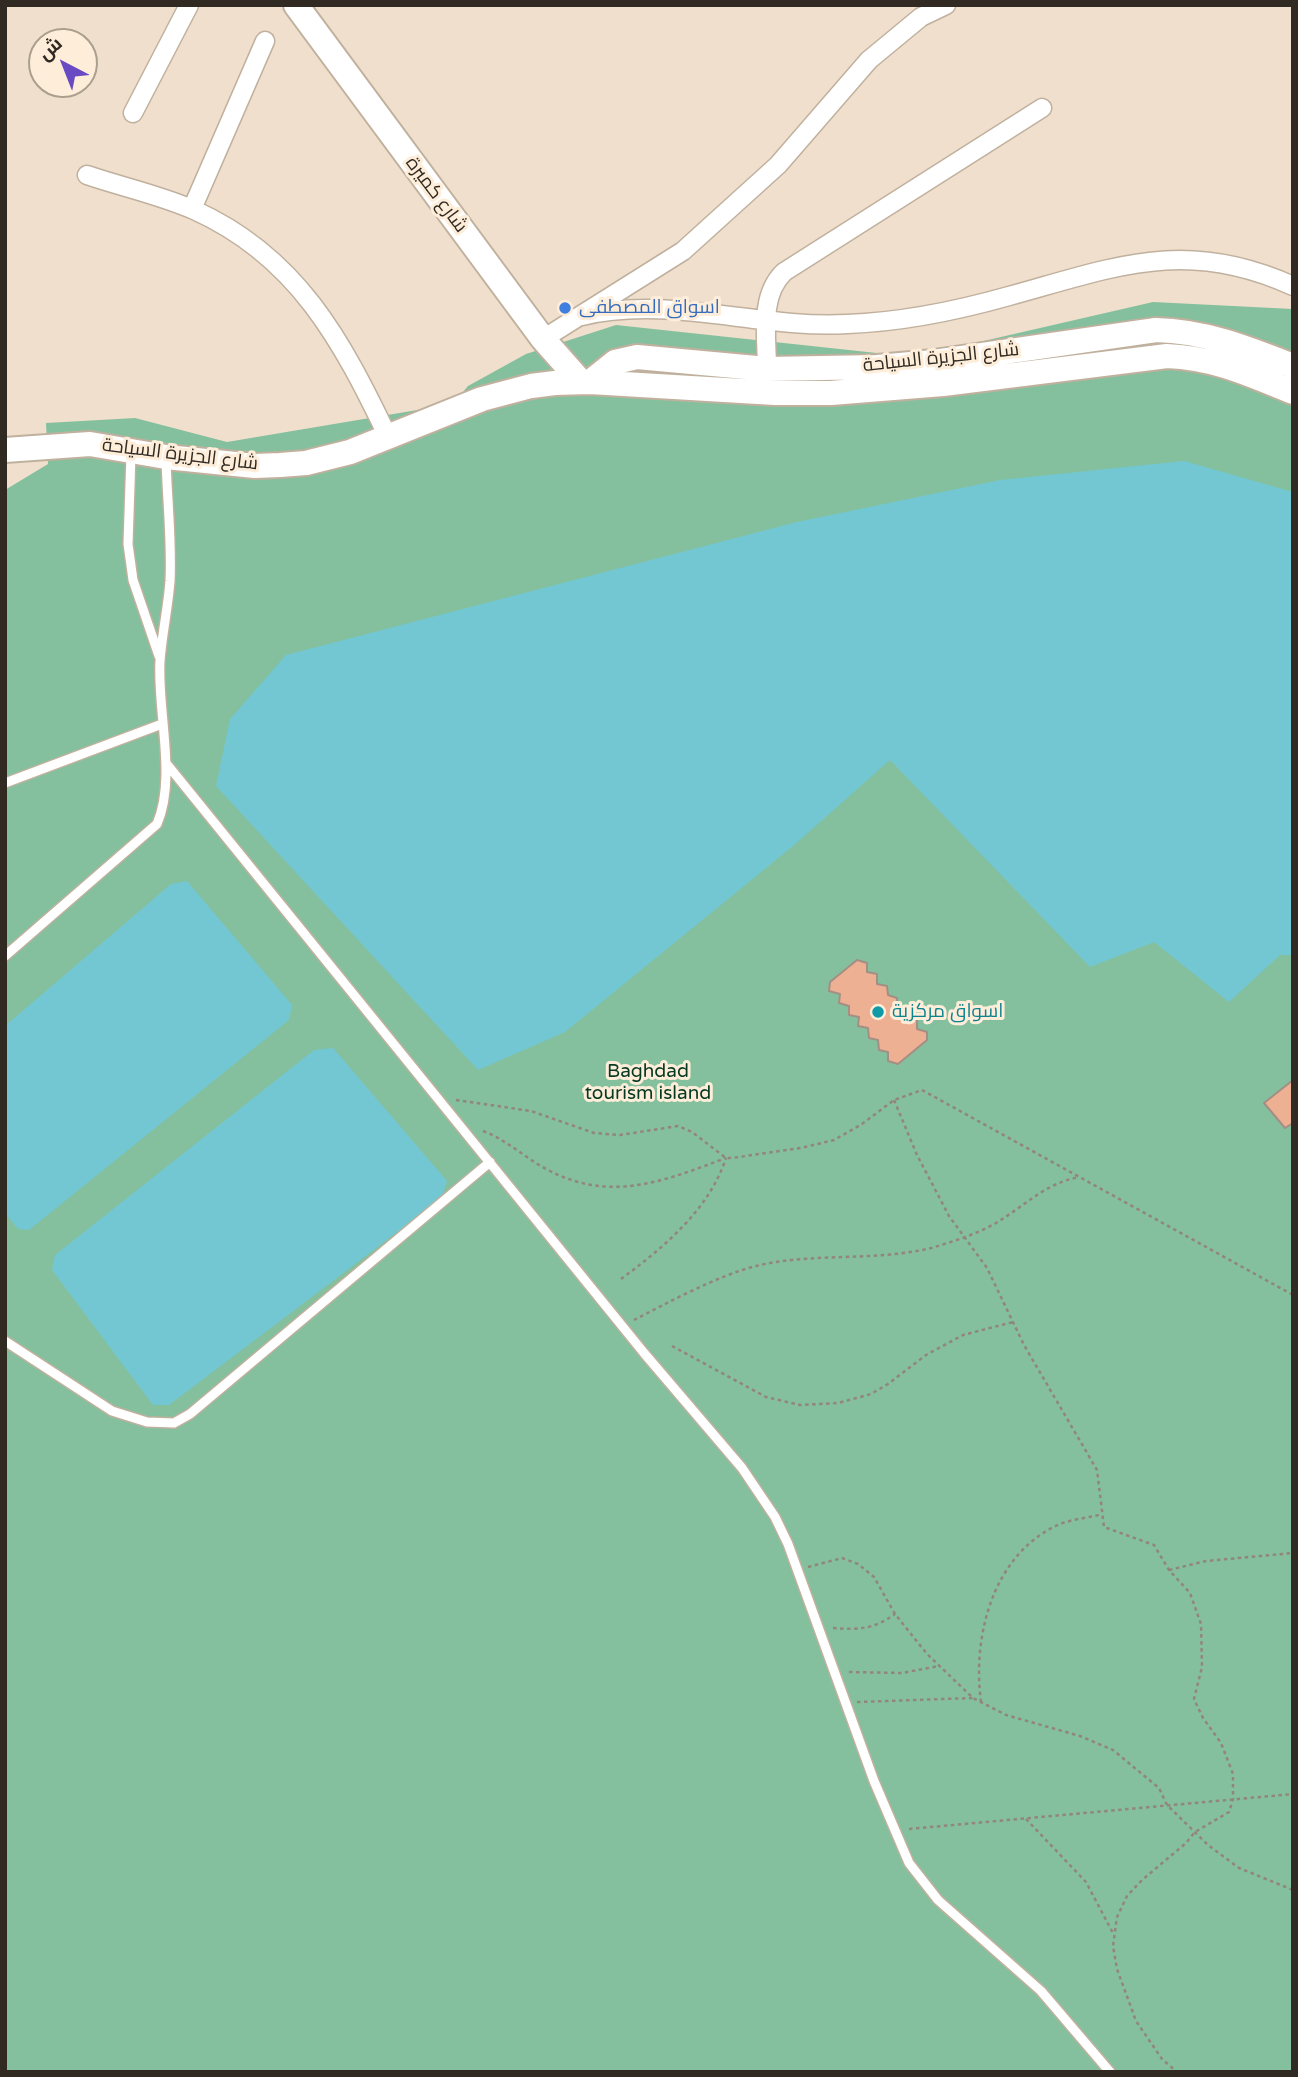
<!DOCTYPE html>
<html>
<head>
<meta charset="utf-8">
<style>
	body { margin:0 }
	#map { position:relative; width:1298px; height:2077px; overflow:hidden; background:#f0dfcc; font-family:"Varela Round",Cairo,sans-serif }
	canvas { display:block }
	.frame { position:absolute; inset:0; border:7px solid #302a23; pointer-events:none }
	.north { position:absolute; left:28px; top:28px; width:70px; height:70px; box-sizing:border-box; background:#fdedd9; border:2px solid #ab9f90; border-radius:50%; rotate:318deg; font-size:19px; font-weight:700; line-height:28px; text-align:center; color:#302a23 }
	.north::after { content:''; display:block; margin:auto; width:24px; height:32px; background:#694ac3; clip-path:polygon(50% 0,100% 100%,50% 72%,0 100%) }
</style>
</head>
<body>
<div id="map">
<canvas width="1298" height="2077"></canvas>
<div class="frame"></div>
<div class="north">ش</div>
</div>
<script>
const g = document.querySelector('canvas').getContext('2d');
g.lineJoin = 'round';
function fill(path, color) { g.fillStyle = color; g.fill(path, 'evenodd'); }
function stroke(path, color, width, dash) { g.strokeStyle = color; g.lineWidth = width; g.lineCap = dash ? 'butt' : 'round'; g.setLineDash(dash || []); g.stroke(path); }
function label(font, color, halo, rows, align = 'center') {
  g.font = font + ' "Varela Round",Cairo,sans-serif'; g.lineWidth = 6; g.setLineDash([]); g.textBaseline = 'middle'; g.strokeStyle = halo; g.fillStyle = color; for (const [text, x, y, turn = 0] of rows) {
    g.save(); g.translate(x, y); g.rotate((+turn || 0) * Math.PI / 180); g.textAlign = isNaN(turn) ? turn : align; if (halo) g.strokeText(text, 0, 0); g.fillText(text, 0, 0); g.restore();
  }
}
fill(new Path2D(`
	M1153,302L1293,309V2072H5V490L48,464L46,423L135,418L227,442L453,404L468,386L526,354L616,325L914,357Z`), '#84c09e');
fill(new Path2D(`
	M1184,461L1293,492V955H1280L1229,1002L1154,942L1090,967L890,760L793,846L565,1032L478,1070L216,786L230,719L286,655L797,522L1000,480Z
	M187,881L292,1005L289,1020L29,1230L18,1229L5,1213V1026L171,884Z
	M333,1048L447,1181L441,1199L169,1405H153L52,1270L55,1255L314,1050Z`), '#73c7d2');
const building = new Path2D(`
	M857,960L867,963V972L877,974V984L887,986L888,995L897,998V1006L907,1009V1018L917,1020V1029L927,1032V1040L898,1064L888,1061V1052L879,1050L878,1040L869,1038L868,1028L858,1026L859,1017L849,1015V1006L839,1003L840,994L829,991L830,982Z
	M1293,1080V1123L1285,1128L1264,1103Z`);
fill(building, '#edb092');
stroke(building, '#a58e83', 2);
const lane = new Path2D(`
	M131,454L128,544L133,580L159,656
	M166,763L644,1353L742,1468L775,1517L788,1544L874,1781L909,1863L938,1900L1041,1991L1110,2072
	M5,783L162,724
	M5,956L157,824C177,778 157,711 160,661C162,634 168,608 170,581C172,541 167,499 166,459
	M5,1341L112,1411L147,1422L174,1423L190,1414L490,1162`);
const street = new Path2D(`
	M133,113L189,5
	M87,175C122,187 160,195 194,210C297,256 342,341 388,437
	M192,209L265,41
	M582,316C668,295 759,329 847,324C902,322 956,311 1009,296C1115,267 1185,237 1293,286
	M543,339L683,251L778,165L869,60L921,17L946,5
	M767,369C767,337 759,296 784,272L1042,108`);
const secondary = new Path2D(`
	M296,5L543,339L581,382
	M590,382L615,362L637,357L767,369L877,367L934,362L1156,330C1205,331 1247,348 1293,366
	M5,450L90,444L166,457L255,466L280,465L306,463L350,452L482,399L531,386L555,383L590,382L775,393H831L943,384L1167,356C1215,358 1249,374 1293,392`);
stroke(lane, '#c0b19e', 12);
stroke(street, '#c0b19e', 21);
stroke(secondary, '#c0b19e', 28);
stroke(new Path2D(`
	M456,1100L531,1111L594,1133L620,1135L678,1126L692,1132L726,1158H732L801,1148L834,1140L862,1124L894,1100L922,1090L1293,1295
	M894,1100L917,1155L949,1216L987,1268L1024,1345L1097,1470L1104,1527L1154,1545L1169,1570L1190,1593L1201,1624L1202,1667L1194,1699L1203,1718L1221,1743L1233,1774V1799L1229,1812L1195,1832L1186,1843L1142,1880L1127,1896L1117,1917L1113,1946L1117,1969L1136,2021L1162,2059L1177,2072
	M483,1131C507,1140 525,1158 548,1170C611,1203 664,1181 726,1158
	M621,1279C663,1248 709,1210 726,1158
	M634,1320C667,1303 719,1275 756,1266C813,1252 874,1262 931,1248C952,1242 977,1234 996,1223C1026,1205 1044,1184 1079,1177
	M672,1346L766,1397L800,1405L838,1403L871,1394L888,1384L926,1355L963,1335L1013,1322
	M808,1567L842,1558L858,1564L874,1577L895,1614L927,1654L973,1698L1006,1715L1080,1736L1113,1750L1159,1788L1167,1805L1208,1845L1239,1868L1293,1890
	M1169,1570L1206,1561L1293,1553
	M833,1628C859,1630 874,1629 895,1614
	M849,1672L902,1673L939,1666
	M857,1702L973,1698
	M981,1702C972,1636 993,1553 1060,1524C1073,1519 1088,1518 1102,1514
	M1026,1819L1086,1882L1114,1935
	M909,1829L1293,1794`), '#918679', 2.5, [3.5, 3.5]);
stroke(lane, '#fff', 9);
stroke(street, '#fff', 18);
stroke(secondary, '#fff', 24);
for (const [x, y, r, color] of [
	[565,308,7,"#3f7fe0"],
	[878,1012,7,"#0f9aa8"]
]) { const dot = new Path2D(); dot.arc(x, y, r, 0, 2 * Math.PI); g.fillStyle = color; g.fill(dot); stroke(dot, '#fdedd9', 2.5); }
label('19px', '#302a23', '#fdedd9', [
	["شارع كميرة",436,195,53],
	["شارع الجزيرة السياحة",941,358,-6],
	["شارع الجزيرة السياحة",180,455,7]
]);
label('19px', '#366cbe', '#fdedd9', [
	["اسواق المصطفى",579,308]
], 'left');
label('19px', '#0d838f', '#fdedd9', [
	["اسواق مركزية",892,1012]
], 'left');
label('19px', '#063a23', '#fdedd9', [
	["Baghdad",648,1072],
	["tourism island",648,1094]
]);
</script>
</body>
</html>
